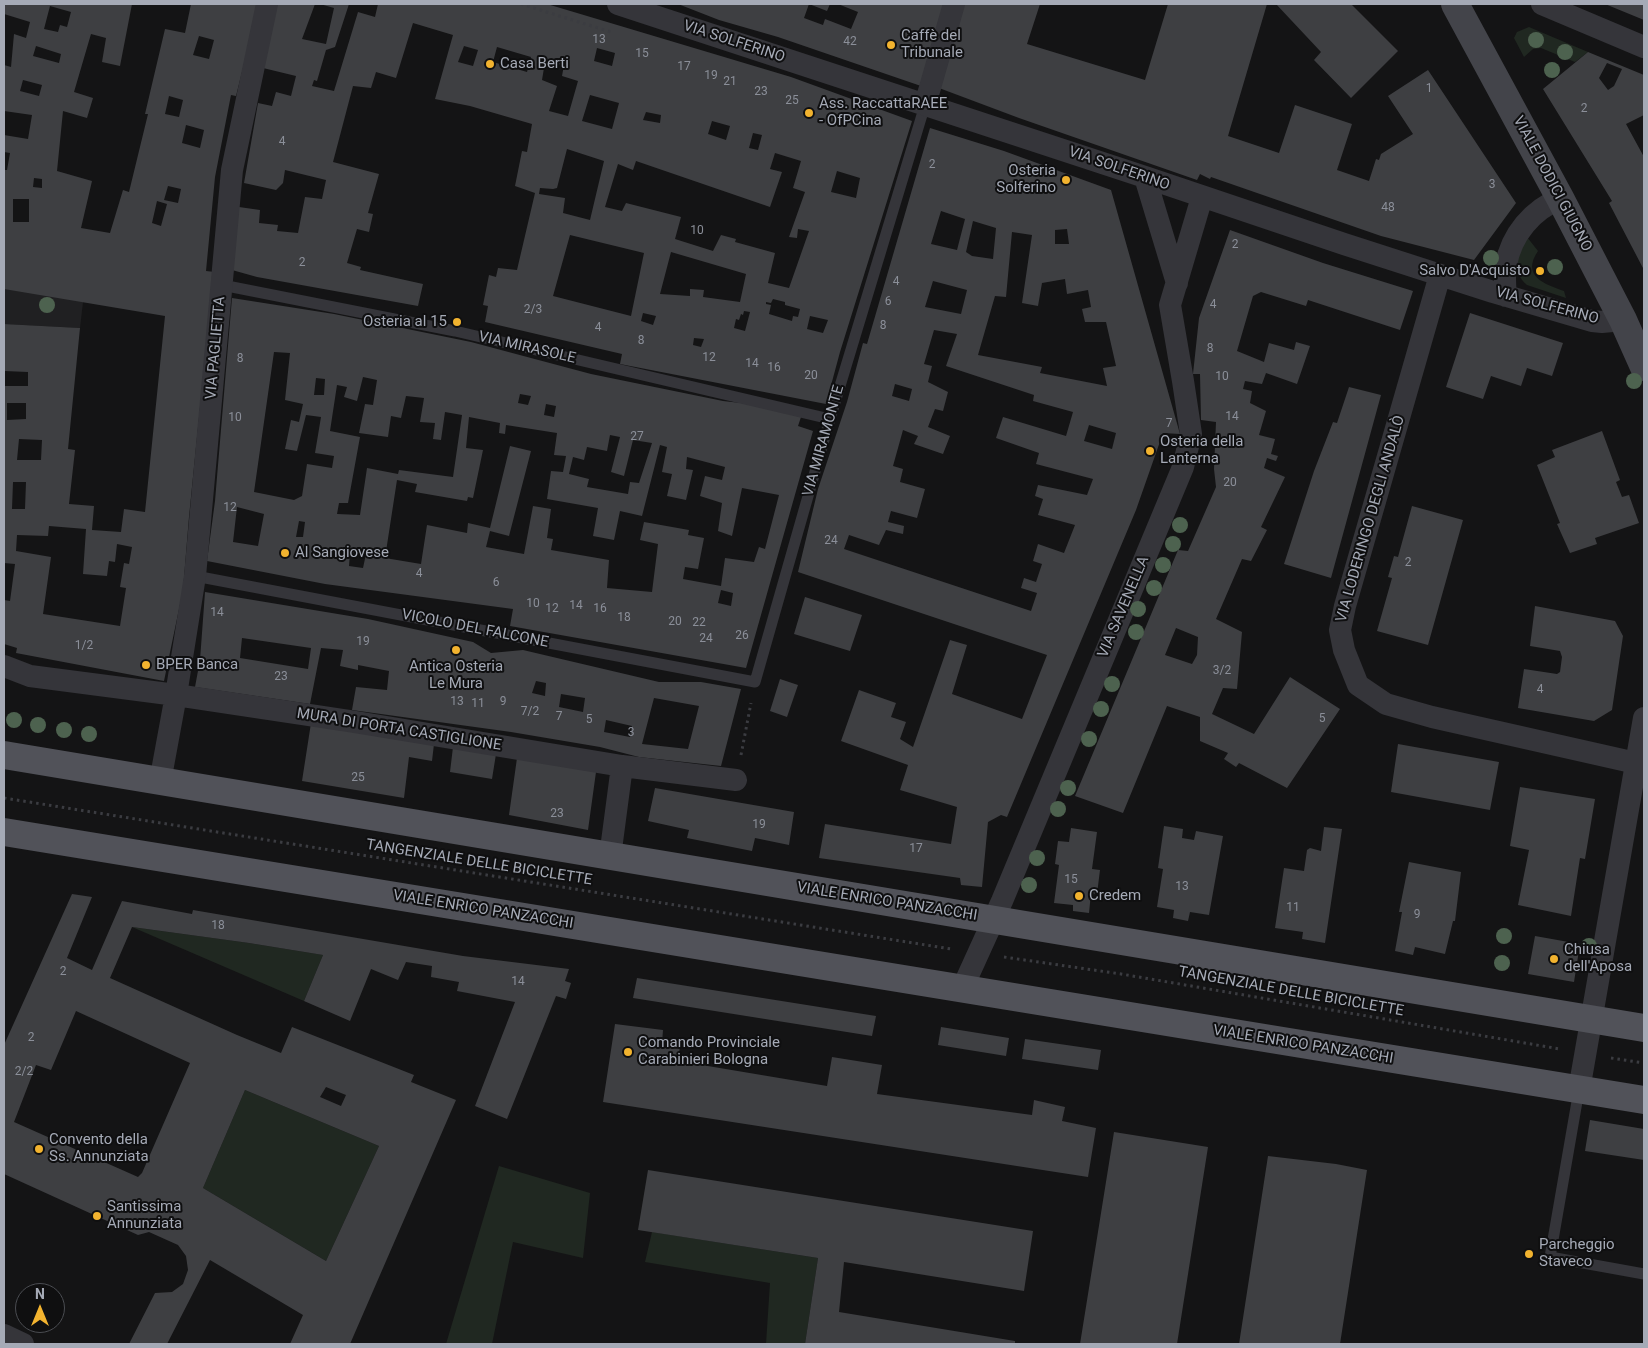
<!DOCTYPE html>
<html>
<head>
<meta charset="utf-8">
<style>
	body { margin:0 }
	#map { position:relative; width:1648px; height:1348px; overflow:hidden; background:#141415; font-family:Roboto,sans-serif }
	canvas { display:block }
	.frame { position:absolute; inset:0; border:5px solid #a5aab6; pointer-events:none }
	.north { position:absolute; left:15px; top:1283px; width:50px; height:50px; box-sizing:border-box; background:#0f0f10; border:1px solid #4b4d52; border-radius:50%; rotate:0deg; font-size:14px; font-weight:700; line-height:20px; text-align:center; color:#a5aab6 }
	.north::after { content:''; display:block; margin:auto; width:18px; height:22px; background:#f2b32f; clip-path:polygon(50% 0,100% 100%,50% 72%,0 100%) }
</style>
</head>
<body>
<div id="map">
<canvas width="1648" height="1348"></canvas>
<div class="frame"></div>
<div class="north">N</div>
</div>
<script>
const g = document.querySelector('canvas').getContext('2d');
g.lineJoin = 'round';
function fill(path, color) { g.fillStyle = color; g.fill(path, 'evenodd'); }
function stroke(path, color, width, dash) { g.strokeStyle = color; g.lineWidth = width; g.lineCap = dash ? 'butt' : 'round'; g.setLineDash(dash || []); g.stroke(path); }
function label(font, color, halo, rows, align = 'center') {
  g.font = font + ' Roboto,sans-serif'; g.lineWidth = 4; g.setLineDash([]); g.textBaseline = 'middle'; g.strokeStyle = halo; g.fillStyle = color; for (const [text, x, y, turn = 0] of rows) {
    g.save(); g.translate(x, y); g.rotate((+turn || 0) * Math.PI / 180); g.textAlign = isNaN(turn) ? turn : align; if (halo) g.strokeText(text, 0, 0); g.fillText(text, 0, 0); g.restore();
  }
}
fill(new Path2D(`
	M4,237L21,239L83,302L80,328L4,324Z`), '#202022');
fill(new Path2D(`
	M1529,27L1588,52L1575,62L1541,48L1533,49L1524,57L1514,38L1517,32Z
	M1527,237L1538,251C1521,276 1544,284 1564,291L1566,298L1527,285C1510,271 1519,253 1527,237Z
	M132,927L249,943L323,955L304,1001Z
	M245,1090L379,1146L326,1261L203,1188Z
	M499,1166L590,1193L583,1258L513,1242L492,1344H446Z
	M652,1232L818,1258L805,1344H766L770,1283L645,1262Z`), '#202821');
fill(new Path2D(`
	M4,4H132L120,66L102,62L106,38L91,34L74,92L93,98L87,118L63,111L57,171L92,181L81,228L110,233L123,190L129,192L148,114H145L165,29L185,33L191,4H263L247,52L236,96L231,95L215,177L206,271L215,272L211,297L189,517L183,590L164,681L16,653L17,648L4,644V600L10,601L15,564L4,563V386H28V372L4,371V324L80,328L68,449L75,450L69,504L94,506L92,530L121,532L124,509L145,512L165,316L4,289V170H7L10,153L4,152V135L28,139L32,115L4,111V65L11,67L14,34L26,38L30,22L4,14ZM50,6L71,12L67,27L60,25L58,32L44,29ZM199,36L214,40L209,59L193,55ZM36,46L61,54L59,63L33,56ZM23,80L42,85L39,96L20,91ZM169,96L183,100L179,117L165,114ZM186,125L204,130L200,148L182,143ZM34,178L42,179V188L33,187ZM168,186L181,189L178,203L164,200ZM13,199H29V222H13ZM157,201L167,204L161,226L152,223ZM7,403H26V419L7,420ZM19,439L42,440L41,460H17ZM13,482H26L25,509H12ZM49,526L86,529L83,574L107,576L109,561L115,562L117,544L132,547L129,564L124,563L120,587L126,588L120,626L43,614L51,557L16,551L17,535L48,536Z
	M275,4H315L302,39L326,44L334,8L320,4H349L335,47L326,50L317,81L314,80L312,86L334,91L358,12L375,17L378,4H547L791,77L912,121L840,352L826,404L620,364L622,354L485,322L488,306L483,305L489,275L496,277L498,268L517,270L535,193L515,186L522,151L527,152L532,124L470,106L435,99L453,35L413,23L396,78L376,72L371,88L353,86L333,162L379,174L368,213L373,214L369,232L357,229L347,263L361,267L360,270L423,284L418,306L257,277L232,270L239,207L260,210L259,223L278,225L277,231L298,233L305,197L322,199L326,180L285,170L283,183L276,190L244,183L258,103L272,106L276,92L291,96L296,76L263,68ZM464,46L478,50L473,66L458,62ZM497,47L531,57L527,72L493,62ZM597,48L615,53L612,66L594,61ZM545,62L564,65L562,76L578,81L568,116L549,111L557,86L542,80ZM590,95L619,103L612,129L582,121ZM646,112L661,115L660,123L643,120ZM712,121L730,126L726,140L708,134ZM753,133L762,135L758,150L749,148ZM567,149L604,161L590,220L563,213L565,198L539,194L540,188L553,189L557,188ZM775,153L801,161L793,188L805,192L789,237L797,238L798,229L809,231L789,288L768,283L775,253L735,242L736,239L721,235L713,251L675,239L681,217L626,203L622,211L605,207L618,164L633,170L636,161L770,207L782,172L770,169ZM837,171L860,178L856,198L831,192ZM570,235L644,253L631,316L553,296ZM671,252L746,274L740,302L703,297L704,290L690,289V296L660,294ZM773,299L785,302V305L800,309L798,317L793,316L792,321L769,314L771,305L766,304V302L771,303ZM744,311L750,312L745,331L734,328L736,319L739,320L741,314L743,315ZM643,313L656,316L653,325L641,321ZM810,316L828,320L823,333L807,329ZM694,338L704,339L701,347L693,345Z
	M678,4H830L827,11L809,4L804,18L823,25L825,19L851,29L858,12L838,4H946L921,86L778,37L719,20Z
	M964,4H1040L1027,44L1145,80L1168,4H1267L1228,136L1279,153L1295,105L1352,124L1337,170L1369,181L1376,159L1379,160L1381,154L1413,134L1388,96L1428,70L1516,203L1474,260L1381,236L1211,177L1210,179L1200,174L1197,180L1019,118L939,88Z
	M1276,4H1351L1398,51L1351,98L1314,60L1321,52Z
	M1605,4H1644V20Z
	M1588,52L1644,75V115L1626,124L1644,157V270L1609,203L1612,201L1543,89ZM1607,63L1622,69L1614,86L1608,90L1599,78Z
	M930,128L1004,151L1111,190L1180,434L1163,433L1136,510L1007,817L1001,815L988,822L982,887L961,885L960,878L819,858L825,824L951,844L957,807L900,790L908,765L841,741L859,690L896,703L891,717L906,722L900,739L913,747L950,640L967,645L952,694L1022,719L1047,655L798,572L818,489L847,402L863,343L867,344ZM941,211L965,219L957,250L931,244ZM973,221L996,228L993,259L972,256L966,252ZM1067,229L1069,244H1055V230ZM1012,232L1032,235L1022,303L1038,306L1042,283L1065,279L1067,294L1088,290L1091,307L1082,309L1085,322H1106L1116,366L1103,368L1107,386L1040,373L1042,367L978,355L995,296L1006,297ZM933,281L967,290L961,314L925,307ZM934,330L957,334L946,366L1034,395L1033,401L1073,412L1066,436L1003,417L996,438L1039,453L1036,464L1093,479L1087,495L1038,485L1035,496L1043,499L1038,515L1075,525L1064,553L1038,544L1033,561L1042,564L1036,582L1024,578L1021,588L1037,593L1031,611L844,549L849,535L879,545L886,530L903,534L904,526L888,522L891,511L917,518L925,489L900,482L903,469L893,466L903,430L918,436L914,444L943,454L950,436L928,427L935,409L943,411L948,392L928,382L932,366L924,364ZM895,384L912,389L909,401L892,396ZM1089,425L1116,433L1112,449L1084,441Z
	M1230,230L1323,263L1413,291L1400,330L1308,300L1306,306L1261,292L1253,296L1237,351L1264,362L1269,343L1294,350L1296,342L1310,346L1297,384L1266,373L1262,384L1245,381L1243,389L1252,391L1250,403L1266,411L1259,435L1275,439L1271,454L1278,456L1276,461L1267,458L1264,468L1285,477L1261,527L1267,530L1251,561L1242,559L1216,619L1242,632L1237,689L1223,688L1212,714L1254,734L1290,677L1340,709L1287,788L1239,763L1236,767L1224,759L1228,753L1200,741V717L1167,706L1123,813L1075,796L1178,550L1188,551L1216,487L1214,469L1216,422L1201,420L1200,374H1193L1199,318ZM1176,628L1198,637L1197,655L1192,664L1165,655Z
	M232,298L334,314L471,342L591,374L723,401L750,404L801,417L798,426L813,431L746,668L510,626L513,609L325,584L207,561L215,501ZM274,352L290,353L285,400L303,404L299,422L291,420L285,449L297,451L306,415L321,417L315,453L334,456L332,468L307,464L302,496L294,500L254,492ZM363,377L377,380L373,405L365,404L359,433L388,437L391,416L401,418L406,396L424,398L420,422L435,423L433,439L441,440L445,412L462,415L453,477L399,470L398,474L367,468L360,515L337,514L339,503H348L360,437L330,431L337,385L347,387L344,397L357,401ZM316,378L325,379L324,395H314ZM520,394L531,396L528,405L518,403ZM546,404L556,406L554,417L544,415ZM469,417L500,423L499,433L505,434L506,425L557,433L554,455L566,456L563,472L551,471L547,499L598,508L593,536L614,540L620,511L642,516L660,445L667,447L662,472L672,474L667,496L686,500L693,470L686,469L687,457L725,467L722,480L705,476L700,496L722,503L718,531L732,536L742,488L779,495L765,549L759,547L754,562L725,558L721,586L683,579L685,567L698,569L704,538L688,535L689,530L644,522L640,540L658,544L652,592L607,588L609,560L551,550L553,539L547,538L551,509L533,506L524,554L486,547L490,531L509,536L531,451L510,446L490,528L468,523L467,533L427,525L421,564L385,558L397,480L417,484L415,492L467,501L468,497L473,498L483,450L466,448ZM610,435L620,437L611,472L624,476L633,440L652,443L639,483L630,482L628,494L587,487L589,479L569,474L573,457L584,460L587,447L607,451ZM237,507L264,514L258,546L233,542ZM299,521L305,522L303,537H296ZM350,553L366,554L363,568L349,566ZM721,590L733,593L731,606L718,603Z
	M1470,313L1563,343L1552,376L1527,368L1521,386L1491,376L1483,399L1446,387Z
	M1349,387L1381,395L1331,578L1284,564L1314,471L1333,422L1337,423Z
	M1602,431L1620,480L1616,482L1622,497L1629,495L1639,523L1595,538L1597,544L1570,553L1557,524L1560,523L1537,465L1555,457L1552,450Z
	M1412,506L1463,520L1428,645L1377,631L1392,578L1388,577L1394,556L1398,557Z
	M205,592L368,619L473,642L491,653L523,650L659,682H701L741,689L721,766L639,757L600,747L511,732L352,710L356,687L387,690L389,671L358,665V670L340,666L343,650L321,648L310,704L195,687L200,660ZM242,638L311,648L308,669L240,658ZM536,681L546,683L545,696L532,693ZM561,694L585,698L583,712L559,707ZM654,698L699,706L688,749L642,744ZM606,720L632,726L630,737L604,732Z
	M805,597L862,615L850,651L794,634Z
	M1535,606L1615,621L1623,636L1612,710L1594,721L1518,708L1524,669L1557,674L1560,672L1562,657L1560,651L1530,646Z
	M780,679L798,685L787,717L770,711Z
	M311,723L434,744L432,761L409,757L404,798L302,781Z
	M1398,744L1499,762L1490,810L1391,792Z
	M453,747L496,754L492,779L450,772Z
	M517,758L596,772L588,830L509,815Z
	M1520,787L1595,799L1585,859L1580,858L1571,916L1518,905L1529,850L1510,846Z
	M655,788L794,812L789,845L755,838L752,851L687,838L689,830L648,821Z
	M1164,826L1183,829L1182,838L1194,840L1196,831L1223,836L1209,915L1190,912L1188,921L1173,918L1174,910L1157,907L1163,869L1158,868Z
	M1324,827L1342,829L1325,943L1302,939L1303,932L1275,928L1284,868L1304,871L1307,850L1310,848L1321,851Z
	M1071,828L1097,832L1092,869L1100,870L1097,894L1091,893L1089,913L1073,911V905L1054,903L1059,865L1055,864L1058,841L1069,842Z
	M1409,862L1461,872L1455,921H1453L1445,954L1415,947L1413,955L1395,951L1402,912H1399Z
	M72,894L92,897L67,958L92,970L122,901L192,914L193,910L463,956L569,969L565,981L571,983L566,999L556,996L507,1119L475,1106L515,1002L457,991L459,982L431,977L432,966L406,962L398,980L371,969L350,1021L304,1001L323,955L249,943L132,927L110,978L237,1035L281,1053L292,1027L414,1075L411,1082L456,1100L350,1344H290L303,1315L210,1260L167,1344H129L155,1293L172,1292L183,1284L188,1270L186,1256L178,1245L149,1232L138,1235L4,1174V1045ZM76,1011L190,1063L142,1173L138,1177L14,1122L36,1065L51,1070ZM326,1087L346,1095L341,1106L320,1097ZM245,1090L379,1146L326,1261L203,1188Z
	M1535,936L1580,944L1574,982L1528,974Z
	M637,978L876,1016L872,1036L633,998Z
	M615,1024L663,1030L662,1043L680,1046L678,1061L827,1086L832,1057L882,1065L877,1094L1032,1115L1034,1100L1065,1107L1062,1121L1096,1128L1088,1177L603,1102Z
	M941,1027L1009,1038L1006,1056L938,1045Z
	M1025,1039L1101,1050L1098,1070L1022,1059Z
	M1590,1120L1644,1129V1160L1585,1151Z
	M1114,1132L1208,1147L1177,1344H1080Z
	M1268,1156L1336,1164L1367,1170L1340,1344H1239Z
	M648,1170L1033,1231L1024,1291L844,1262L839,1312L1015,1341V1344H805L818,1258L638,1230Z`), '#3e3f42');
stroke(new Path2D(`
	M521,4L611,32
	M741,755L751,703
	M4,798L951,949
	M1004,957L1121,974L1560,1049
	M1611,1058L1644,1063`), '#3b3c41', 3, [2.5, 4]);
stroke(new Path2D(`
	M222,285L455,331L830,419
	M195,576L755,682L830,419L925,105
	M1579,1090L1550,1257L1644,1274`), '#35353a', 11);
stroke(new Path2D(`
	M267,4L232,170L195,576L176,695L349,721L622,766L610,857
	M618,4L1145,177L1344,244L1493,292L1592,321L1602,322L1623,320
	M1542,4L1644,47
	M925,105L954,4
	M1145,177L1177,283
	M1440,275L1345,606L1340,630L1344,650L1358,685L1386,704L1432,717L1636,763
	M1506,296C1505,285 1504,275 1506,265C1511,235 1533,209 1560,199
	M4,666L30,676L176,695L160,782
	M622,766L736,780
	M962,989L1002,901L1183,467L1191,434L1183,381L1170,305L1202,197
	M1579,1090L1644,718
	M4,1335L23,1344`), '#35353a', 22);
stroke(new Path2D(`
	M1455,4L1560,198L1623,320L1644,367`), '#43444a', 28);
stroke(new Path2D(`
	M4,755L1644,1028
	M4,832L1644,1100`), '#515259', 28);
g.fillStyle = '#4d624f';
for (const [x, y] of [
	[1536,40],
	[1565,52],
	[1552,70],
	[1491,258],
	[1555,267],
	[47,305],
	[1634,381],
	[1180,525],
	[1173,544],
	[1163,565],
	[1154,588],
	[1138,609],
	[1136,632],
	[1112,684],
	[1101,709],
	[14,720],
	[38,725],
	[64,730],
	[89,734],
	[1089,739],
	[1068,788],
	[1058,809],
	[1037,858],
	[1029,885],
	[1504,936],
	[1589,946],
	[1502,963]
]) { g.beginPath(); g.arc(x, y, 8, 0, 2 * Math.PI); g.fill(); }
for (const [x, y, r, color] of [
	[891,45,5,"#f2b32f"],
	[490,64,5,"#f2b32f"],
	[809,113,5,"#f2b32f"],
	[1066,180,5,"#f2b32f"],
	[1540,271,5,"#f2b32f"],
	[457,322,5,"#f2b32f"],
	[1150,451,5,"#f2b32f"],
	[285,553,5,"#f2b32f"],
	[456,650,5,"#f2b32f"],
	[146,665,5,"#f2b32f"],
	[1079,896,5,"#f2b32f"],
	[1554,959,5,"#f2b32f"],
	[628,1052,5,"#f2b32f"],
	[39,1149,5,"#f2b32f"],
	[97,1216,5,"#f2b32f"],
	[1529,1254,5,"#f2b32f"]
]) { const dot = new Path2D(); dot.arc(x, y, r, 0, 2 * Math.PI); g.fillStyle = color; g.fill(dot); stroke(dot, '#0f0f10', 2); }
label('12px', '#8b8f99', null, [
	["13",599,40],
	["42",850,42],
	["15",642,54],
	["17",684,67],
	["19",711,76],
	["21",730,82],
	["1",1429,89],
	["23",761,92],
	["25",792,101],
	["2",1584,109],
	["4",282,142],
	["2",932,165],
	["3",1492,185],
	["48",1388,208],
	["10",697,231],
	["2",1235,245],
	["2",302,263],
	["4",896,282],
	["6",888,302],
	["4",1213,305],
	["2/3",533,310],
	["8",883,326],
	["4",598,328],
	["8",641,341],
	["8",1210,349],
	["12",709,358],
	["8",240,359],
	["14",752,364],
	["16",774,368],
	["20",811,376],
	["10",1222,377],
	["14",1232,417],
	["10",235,418],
	["7",1169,424],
	["27",637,437],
	["20",1230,483],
	["12",230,508],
	["24",831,541],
	["2",1408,563],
	["4",419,574],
	["6",496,583],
	["10",533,604],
	["14",576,606],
	["12",552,609],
	["16",600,609],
	["14",217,613],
	["18",624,618],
	["20",675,622],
	["22",699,623],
	["26",742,636],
	["24",706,639],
	["19",363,642],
	["1/2",84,646],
	["3/2",1222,671],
	["23",281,677],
	["4",1540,690],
	["13",457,702],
	["9",503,702],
	["11",478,704],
	["7/2",530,712],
	["7",559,717],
	["5",1322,719],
	["5",589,720],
	["3",631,733],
	["25",358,778],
	["23",557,814],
	["19",759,825],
	["17",916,849],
	["15",1071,880],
	["13",1182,887],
	["11",1293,908],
	["9",1417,915],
	["18",218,926],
	["2",63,972],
	["14",518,982],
	["2",31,1038],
	["2/2",24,1072]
]);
label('15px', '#a5aab6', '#0f0f10', [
	["Caffè del",901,36],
	["Tribunale",901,53],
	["Casa Berti",500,64],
	["Ass. RaccattaRAEE",819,104],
	["- OfPCina",819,121],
	["Osteria",1056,171,"right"],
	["Solferino",1056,188,"right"],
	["Salvo D'Acquisto",1530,271,"right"],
	["Osteria al 15",447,322,"right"],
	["Osteria della",1160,442],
	["Lanterna",1160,459],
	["Al Sangiovese",295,553],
	["BPER Banca",156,665],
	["Antica Osteria",456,667,"center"],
	["Le Mura",456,684,"center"],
	["Credem",1089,896],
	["Chiusa",1564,950],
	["dell'Aposa",1564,967],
	["Comando Provinciale",638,1043],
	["Carabinieri Bologna",638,1060],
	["Convento della",49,1140],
	["Ss. Annunziata",49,1157],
	["Santissima",107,1207],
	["Annunziata",107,1224],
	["Parcheggio",1539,1245],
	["Staveco",1539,1262]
], 'left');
label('15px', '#a5aab6', '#0f0f10', [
	["VIA SOLFERINO",734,42,18],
	["VIA SOLFERINO",1119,169,19],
	["VIALE DODICI GIUGNO",1552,184,62],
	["VIA SOLFERINO",1547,306,15],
	["VIA PAGLIETTA",216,348,-85],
	["VIA MIRASOLE",527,348,13],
	["VIA MIRAMONTE",824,441,-74],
	["VIA LODERINGO DEGLI ANDALÒ",1371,519,-74],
	["VIA SAVENELLA",1124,607,-67],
	["VICOLO DEL FALCONE",475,629,11],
	["MURA DI PORTA CASTIGLIONE",399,730,9],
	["TANGENZIALE DELLE BICICLETTE",479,863,9],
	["VIALE ENRICO PANZACCHI",887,902,9],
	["VIALE ENRICO PANZACCHI",483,910,9],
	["TANGENZIALE DELLE BICICLETTE",1291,992,10],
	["VIALE ENRICO PANZACCHI",1303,1045,9]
]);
</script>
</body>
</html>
